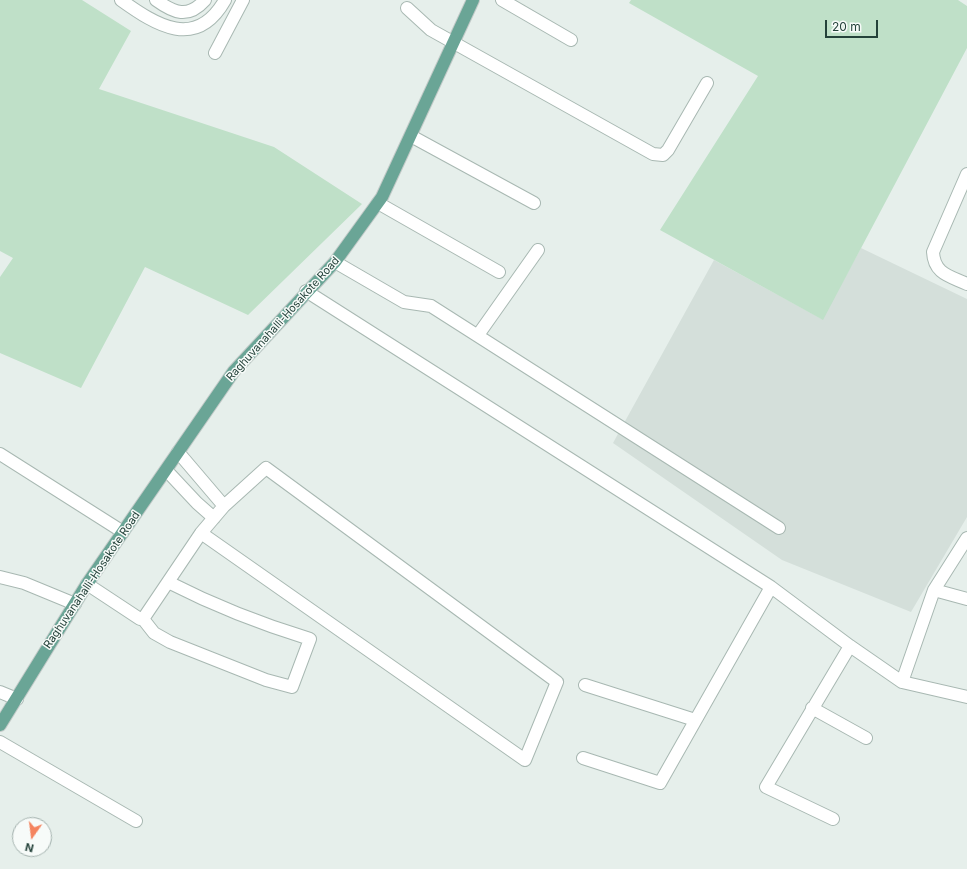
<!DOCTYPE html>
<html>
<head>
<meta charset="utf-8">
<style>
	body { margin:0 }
	#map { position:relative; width:967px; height:869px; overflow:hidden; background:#e6efeb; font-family:Inter,sans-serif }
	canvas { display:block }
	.north { position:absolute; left:12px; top:817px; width:40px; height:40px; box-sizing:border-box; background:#f7fbf9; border:1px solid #a3b1ad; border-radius:50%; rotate:194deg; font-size:11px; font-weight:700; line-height:16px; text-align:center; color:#24423a }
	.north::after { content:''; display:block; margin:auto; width:14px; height:18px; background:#f4845f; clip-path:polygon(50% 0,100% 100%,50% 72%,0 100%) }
	.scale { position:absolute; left:825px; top:20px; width:53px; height:18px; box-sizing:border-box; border:2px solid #24423a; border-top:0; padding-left:5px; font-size:12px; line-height:14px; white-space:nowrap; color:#24423a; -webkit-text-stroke:3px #f7fbf9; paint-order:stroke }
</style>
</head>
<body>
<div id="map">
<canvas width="967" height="869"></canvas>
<div class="north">N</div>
<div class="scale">20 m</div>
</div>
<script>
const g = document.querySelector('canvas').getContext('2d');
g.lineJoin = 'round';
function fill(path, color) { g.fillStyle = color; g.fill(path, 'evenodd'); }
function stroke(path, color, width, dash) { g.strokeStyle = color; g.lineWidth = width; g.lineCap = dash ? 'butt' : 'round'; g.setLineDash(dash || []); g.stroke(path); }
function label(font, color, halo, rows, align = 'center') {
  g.font = font + ' Inter,sans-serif'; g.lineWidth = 3; g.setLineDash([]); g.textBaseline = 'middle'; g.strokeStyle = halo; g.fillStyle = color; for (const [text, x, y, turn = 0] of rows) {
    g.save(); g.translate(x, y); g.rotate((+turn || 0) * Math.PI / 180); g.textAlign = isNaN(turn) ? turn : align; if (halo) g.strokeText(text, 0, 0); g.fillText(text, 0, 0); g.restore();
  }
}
fill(new Path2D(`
	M861,248L967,299V517L911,612L782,560L613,443L714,260L822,319Z`), '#d4dfda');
fill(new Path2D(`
	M0,0H82L131,31L99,89L274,147L362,204L248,315L145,267L81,388L0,353V277L13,258L0,251Z
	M631,0H958L967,6V48L823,320L660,230L758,76L629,3Z`), '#bfe0c8');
const minor = new Path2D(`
	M121,0C156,25 196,51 225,0
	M156,0C174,13 188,19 205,0
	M502,0L571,40
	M407,8L431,30L653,154L663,155L668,150L707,83
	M215,53L243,0
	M411,136L534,203
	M967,174L933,252C934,274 950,276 967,284
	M378,203L499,272
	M335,262L404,302L431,306L779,528
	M306,291L771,587L850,646L902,682L967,697
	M478,335L538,250
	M178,452L224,506L266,468L557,682L525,760L201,533
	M0,454L123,532
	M167,471L197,503L214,518
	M0,577L24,583L75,604
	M87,584L140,619H143L201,533L224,506
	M934,590L967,599
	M143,619L154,633L170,642L266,680L292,687L310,639C261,624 213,605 168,582
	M902,682L934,590L967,538
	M585,685L695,720
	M0,692L17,699
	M812,708L866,738
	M0,742L136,821
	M583,758L660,783L771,587
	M833,819L766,787L850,646`);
const major = new Path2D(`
	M0,725L87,584L234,371L335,262L382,197L473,0`);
stroke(minor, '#a8b8b2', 14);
stroke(major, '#c2cac8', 14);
stroke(minor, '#fff', 12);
stroke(major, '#6aa596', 12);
label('11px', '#24423a', '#f7fbf9', [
	["Raghuvanahalli-Hosakote Road",283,319,-48],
	["Raghuvanahalli-Hosakote Road",92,580,-56]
]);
</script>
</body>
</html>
